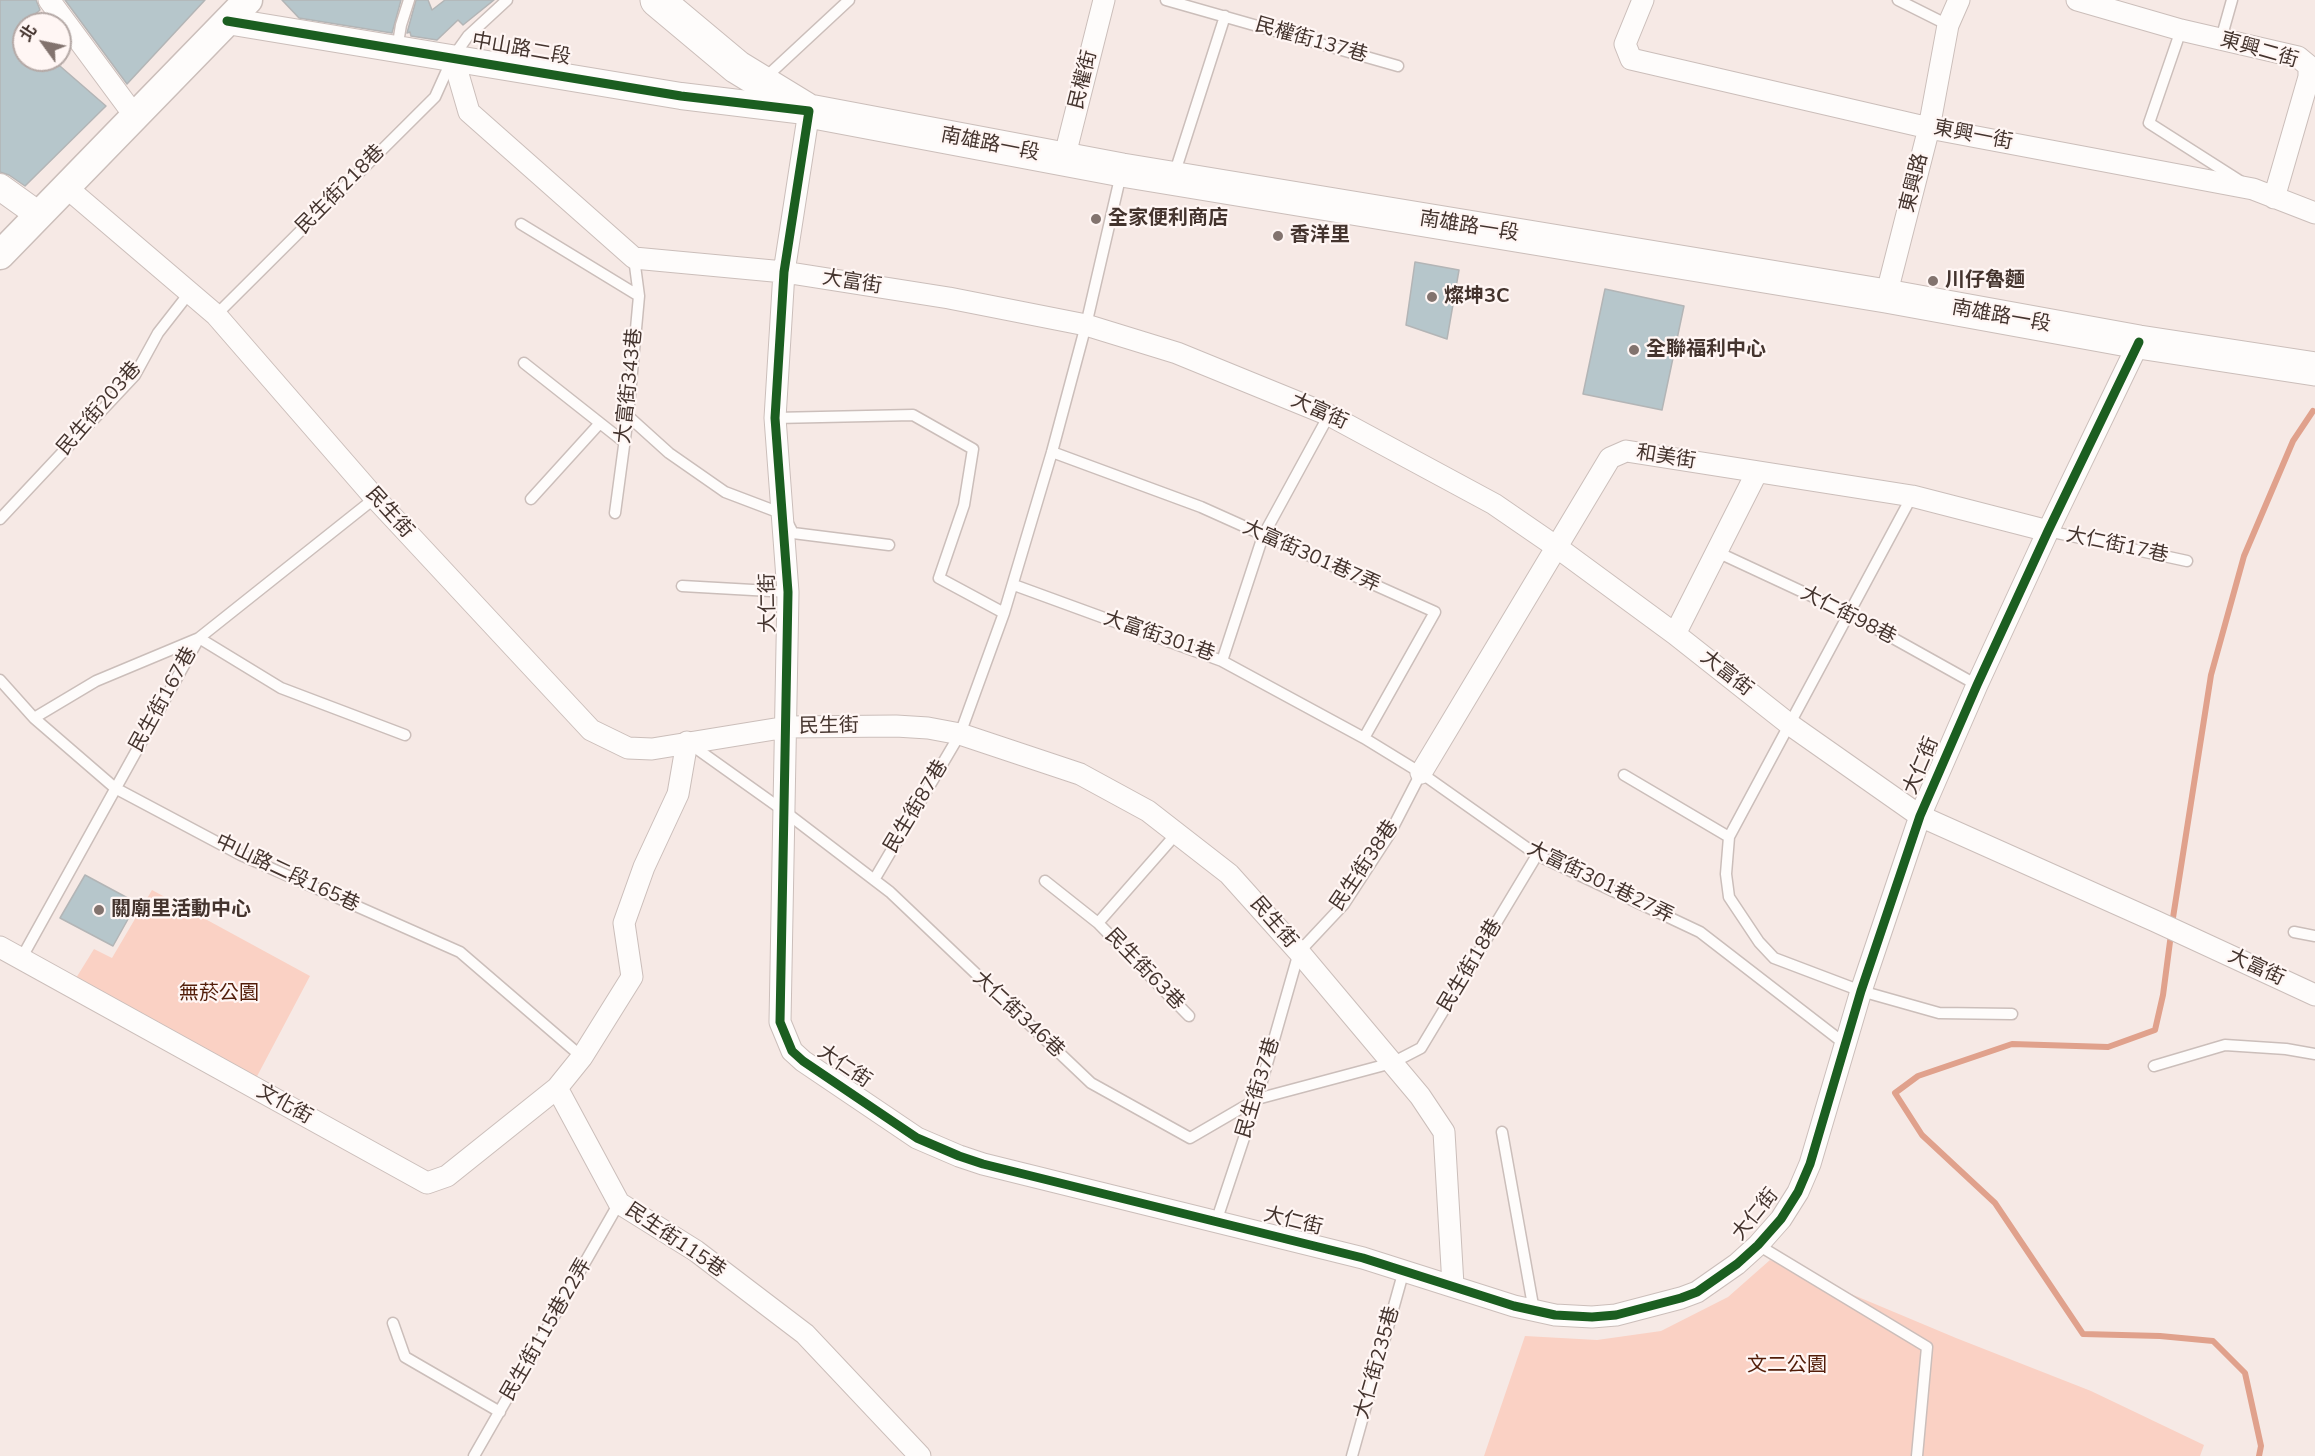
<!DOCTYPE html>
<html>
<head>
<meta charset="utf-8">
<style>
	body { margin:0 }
	#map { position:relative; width:2315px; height:1456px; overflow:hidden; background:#f6e9e5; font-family:"Nunito Sans","Noto Sans TC",sans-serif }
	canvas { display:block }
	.north { position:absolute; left:12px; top:12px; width:60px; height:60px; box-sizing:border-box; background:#fff6f4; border:2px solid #b4a8a5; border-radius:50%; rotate:303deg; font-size:16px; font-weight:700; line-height:24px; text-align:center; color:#44342e }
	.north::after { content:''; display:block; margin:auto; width:21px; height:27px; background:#82736e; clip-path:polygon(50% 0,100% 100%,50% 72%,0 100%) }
</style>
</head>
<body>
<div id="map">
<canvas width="2315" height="1456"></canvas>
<div class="north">北</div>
</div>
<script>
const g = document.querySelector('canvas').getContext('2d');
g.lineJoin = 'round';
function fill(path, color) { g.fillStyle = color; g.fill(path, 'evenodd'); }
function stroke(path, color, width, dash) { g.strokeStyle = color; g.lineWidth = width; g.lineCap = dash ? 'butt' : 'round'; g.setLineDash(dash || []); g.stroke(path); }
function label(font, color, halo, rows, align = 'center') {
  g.font = font + ' "Nunito Sans","Noto Sans TC",sans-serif'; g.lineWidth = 4.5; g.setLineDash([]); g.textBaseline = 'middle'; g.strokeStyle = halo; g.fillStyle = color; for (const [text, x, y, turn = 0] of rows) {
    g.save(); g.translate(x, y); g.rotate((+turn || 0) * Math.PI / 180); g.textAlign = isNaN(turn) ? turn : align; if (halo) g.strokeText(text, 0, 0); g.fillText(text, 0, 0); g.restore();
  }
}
fill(new Path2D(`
	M152,890L310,976L254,1082L73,983L94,949L112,958Z
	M1770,1260L1956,1338L2091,1391L2204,1445L2200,1456H1484L1525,1336L1597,1340L1661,1331L1728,1297Z`), '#fad1c4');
stroke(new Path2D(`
	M2172,924L2211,675L2244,556L2293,441L2313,411
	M2171,934L2163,995L2155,1030L2108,1047L2012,1044L1918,1076L1895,1093L1922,1135L1995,1203L2083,1334L2160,1336L2213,1341L2245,1373L2261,1446L2259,1456`), '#e0a18c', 6);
const building = new Path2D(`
	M0,0H36L40,10L32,17L37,24H24V60H53L106,106L25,186L9,175L0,172Z
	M65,0H205L127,84Z
	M282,0H401L392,33L299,18Z
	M416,0H428L432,10L445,0H494L463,25L458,20L437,40L411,36L410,32L407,33Z
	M1415,262L1459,270L1447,339L1406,325Z
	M1605,289L1684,306L1662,410L1583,394Z
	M85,875L137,903L113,946L60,918Z`);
fill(building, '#b6c6cb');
stroke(building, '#b3b5b6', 1.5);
const service = new Path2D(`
	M1166,0L1398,66
	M1898,0L1948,25
	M2181,30L2149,123L2240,181
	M2221,39L2232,0
	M397,49L401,25L409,0
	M765,78L849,0
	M1174,175L1225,16
	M521,224L639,296
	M216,315L435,97L453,57L468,36L507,0
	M524,363L624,442
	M628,416L669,453L725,492L783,514L793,533L889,545
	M775,418L913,415L973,449L964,505L939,578L1004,613
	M1052,452L1201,507L1435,612L1364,738
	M1912,496L1729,837L1726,874L1729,897L1759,942L1774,958L1861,991L1939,1013L2012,1014
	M531,499L600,423
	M615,513L628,416L639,296L634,258
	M0,519L135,375L158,333L190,292
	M2048,531L2187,561
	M1717,552L1848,613L1977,685
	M1014,585L1222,661L1263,536L1329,415
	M682,586L788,592
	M1222,661L1364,738L1421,773L1537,855L1700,932L1845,1044
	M0,680L34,718L115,788L241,855L460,952L582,1057
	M34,718L96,681L199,638L281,688L405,735
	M690,744L784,811L890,892L1091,1083L1190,1138L1257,1099L1392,1063L1421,1048L1537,855
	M1624,775L1729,837
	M1177,833L1098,923L1189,1016
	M874,880L960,734L1004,613L1052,452L1086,325L1121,174
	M1045,881L1098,923
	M2294,932L2315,936
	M21,959L199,638L375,498
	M2154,1066L2225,1045L2286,1049L2315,1054
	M1502,1132L1534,1311
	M1216,1222L1257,1099L1299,952L1344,904L1389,835L1421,773
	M1758,1245L1927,1347L1917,1456
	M393,1323L405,1357L500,1412
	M474,1456L619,1203
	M1352,1456L1404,1270`);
const minor = new Path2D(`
	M49,0L134,115
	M1643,0L1625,44L1631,59L1929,128L2253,189L2315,213
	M2077,0L2181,30L2298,57L2309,66V77L2274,198
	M453,57L469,112L634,258L784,272L949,298L1086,325L1177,353L1329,415L1494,504L1558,548L1675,634L1789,724L1920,816L2155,921L2315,995
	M809,111L784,272L775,418L788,592L780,1022L792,1051L803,1061L917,1138L959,1156L983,1164L1363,1258L1514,1306L1555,1315L1592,1317L1616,1315L1681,1298L1697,1292L1737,1264L1758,1245L1781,1219L1798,1192L1810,1164L1861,991L1920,816L1977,685L2048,531L2139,342
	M1064,159L1104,0
	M66,187L216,315L375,498L591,730L628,748L652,749L787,727L896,726L928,728L960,734L1080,774L1148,811L1229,874L1299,952L1420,1096L1444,1132L1453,1285
	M1886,296L1929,128L1948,25L1959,0
	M1675,634L1757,472
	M1421,773L1610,458L1626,451L1912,496L2048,531
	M0,947L427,1183L447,1176L557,1088L582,1057L632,977L624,923L644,867L678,794L687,742
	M557,1088L619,1203L696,1251L805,1334L920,1456`);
const tertiary = new Path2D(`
	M227,21L681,96L805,111
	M0,187L39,215`);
const secondary = new Path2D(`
	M0,255L248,0`);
const primary = new Path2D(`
	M657,0L737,67L809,111L1122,170L1886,296L2139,342L2315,369`);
stroke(service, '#cbbeba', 13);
stroke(minor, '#cbbeba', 23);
stroke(tertiary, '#cbbeba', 28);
stroke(secondary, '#cbbeba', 31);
stroke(primary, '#cbbeba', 35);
stroke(service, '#fefcfb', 10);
stroke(minor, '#fefcfb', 21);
stroke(tertiary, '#fefcfb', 26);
stroke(secondary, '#fefcfb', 28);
stroke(primary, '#fefcfb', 33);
stroke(new Path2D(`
	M227,21L681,96L809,111L784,272L775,418L788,592L780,1022L792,1051L803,1061L917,1138L959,1156L983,1164L1363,1258L1514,1306L1555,1315L1592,1317L1616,1315L1681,1298L1697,1292L1737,1264L1758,1245L1781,1219L1798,1192L1810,1164L1861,991L1920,816L1977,685L2048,531L2139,342`), '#1b5e20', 9);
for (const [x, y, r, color] of [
	[1096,219,6,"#82736e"],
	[1278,236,6,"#82736e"],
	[1933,281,6,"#82736e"],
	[1432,297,6,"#82736e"],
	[1634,350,6,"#82736e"],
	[99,910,6,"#82736e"]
]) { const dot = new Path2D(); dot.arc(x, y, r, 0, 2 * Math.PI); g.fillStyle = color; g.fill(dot); stroke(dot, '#fff6f4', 2); }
label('20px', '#44342e', '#fff6f4', [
	["民權街137巷",1311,41,16],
	["中山路二段",521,50,10],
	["東興二街",2259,51,16],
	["民權街",1084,80,-76],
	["東興一街",1973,136,11],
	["南雄路一段",990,145,11],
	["東興路",1915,183,-76],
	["民生街218巷",341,190,-45],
	["南雄路一段",1469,227,9],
	["大富街",852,283,9],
	["南雄路一段",2001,317,10],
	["大富街343巷",630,386,-84],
	["民生街203巷",100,409,-49],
	["大富街",1319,412,24],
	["和美街",1666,458,9],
	["民生街",389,513,48],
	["大仁街17巷",2117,546,12],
	["大富街301巷7弄",1311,557,24],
	["大仁街",769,603,-91],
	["大仁街98巷",1848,616,27],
	["大富街301巷",1159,637,19],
	["大富街",1726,674,38],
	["民生街167巷",164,700,-61],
	["民生街",829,727,-1],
	["大仁街",1922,766,-67],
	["民生街87巷",917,807,-59],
	["民生街38巷",1365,866,-56],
	["中山路二段165巷",287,874,25],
	["大富街301巷27弄",1600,883,26],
	["民生街",1273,923,49],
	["民生街18巷",1471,966,-59],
	["大富街",2256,968,25],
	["民生街63巷",1144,970,46],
	["大仁街346巷",1018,1015,43],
	["大仁街",844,1067,34],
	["民生街37巷",1259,1088,-73],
	["文化街",284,1105,29],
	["大仁街",1756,1215,-51],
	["大仁街",1293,1222,14],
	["民生街115巷",675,1241,34],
	["民生街115巷22弄",547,1330,-60],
	["大仁街235巷",1378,1363,-74]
]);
label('bold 20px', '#44342e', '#fff6f4', [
	["全家便利商店",1108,219],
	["香洋里",1290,236],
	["川仔魯麵",1945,281],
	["燦坤3C",1444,297],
	["全聯福利中心",1646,350],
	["關廟里活動中心",111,910]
], 'left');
label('20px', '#521d09', '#fff6f4', [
	["無菸公園",219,994],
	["文二公園",1787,1366]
]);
</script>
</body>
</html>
